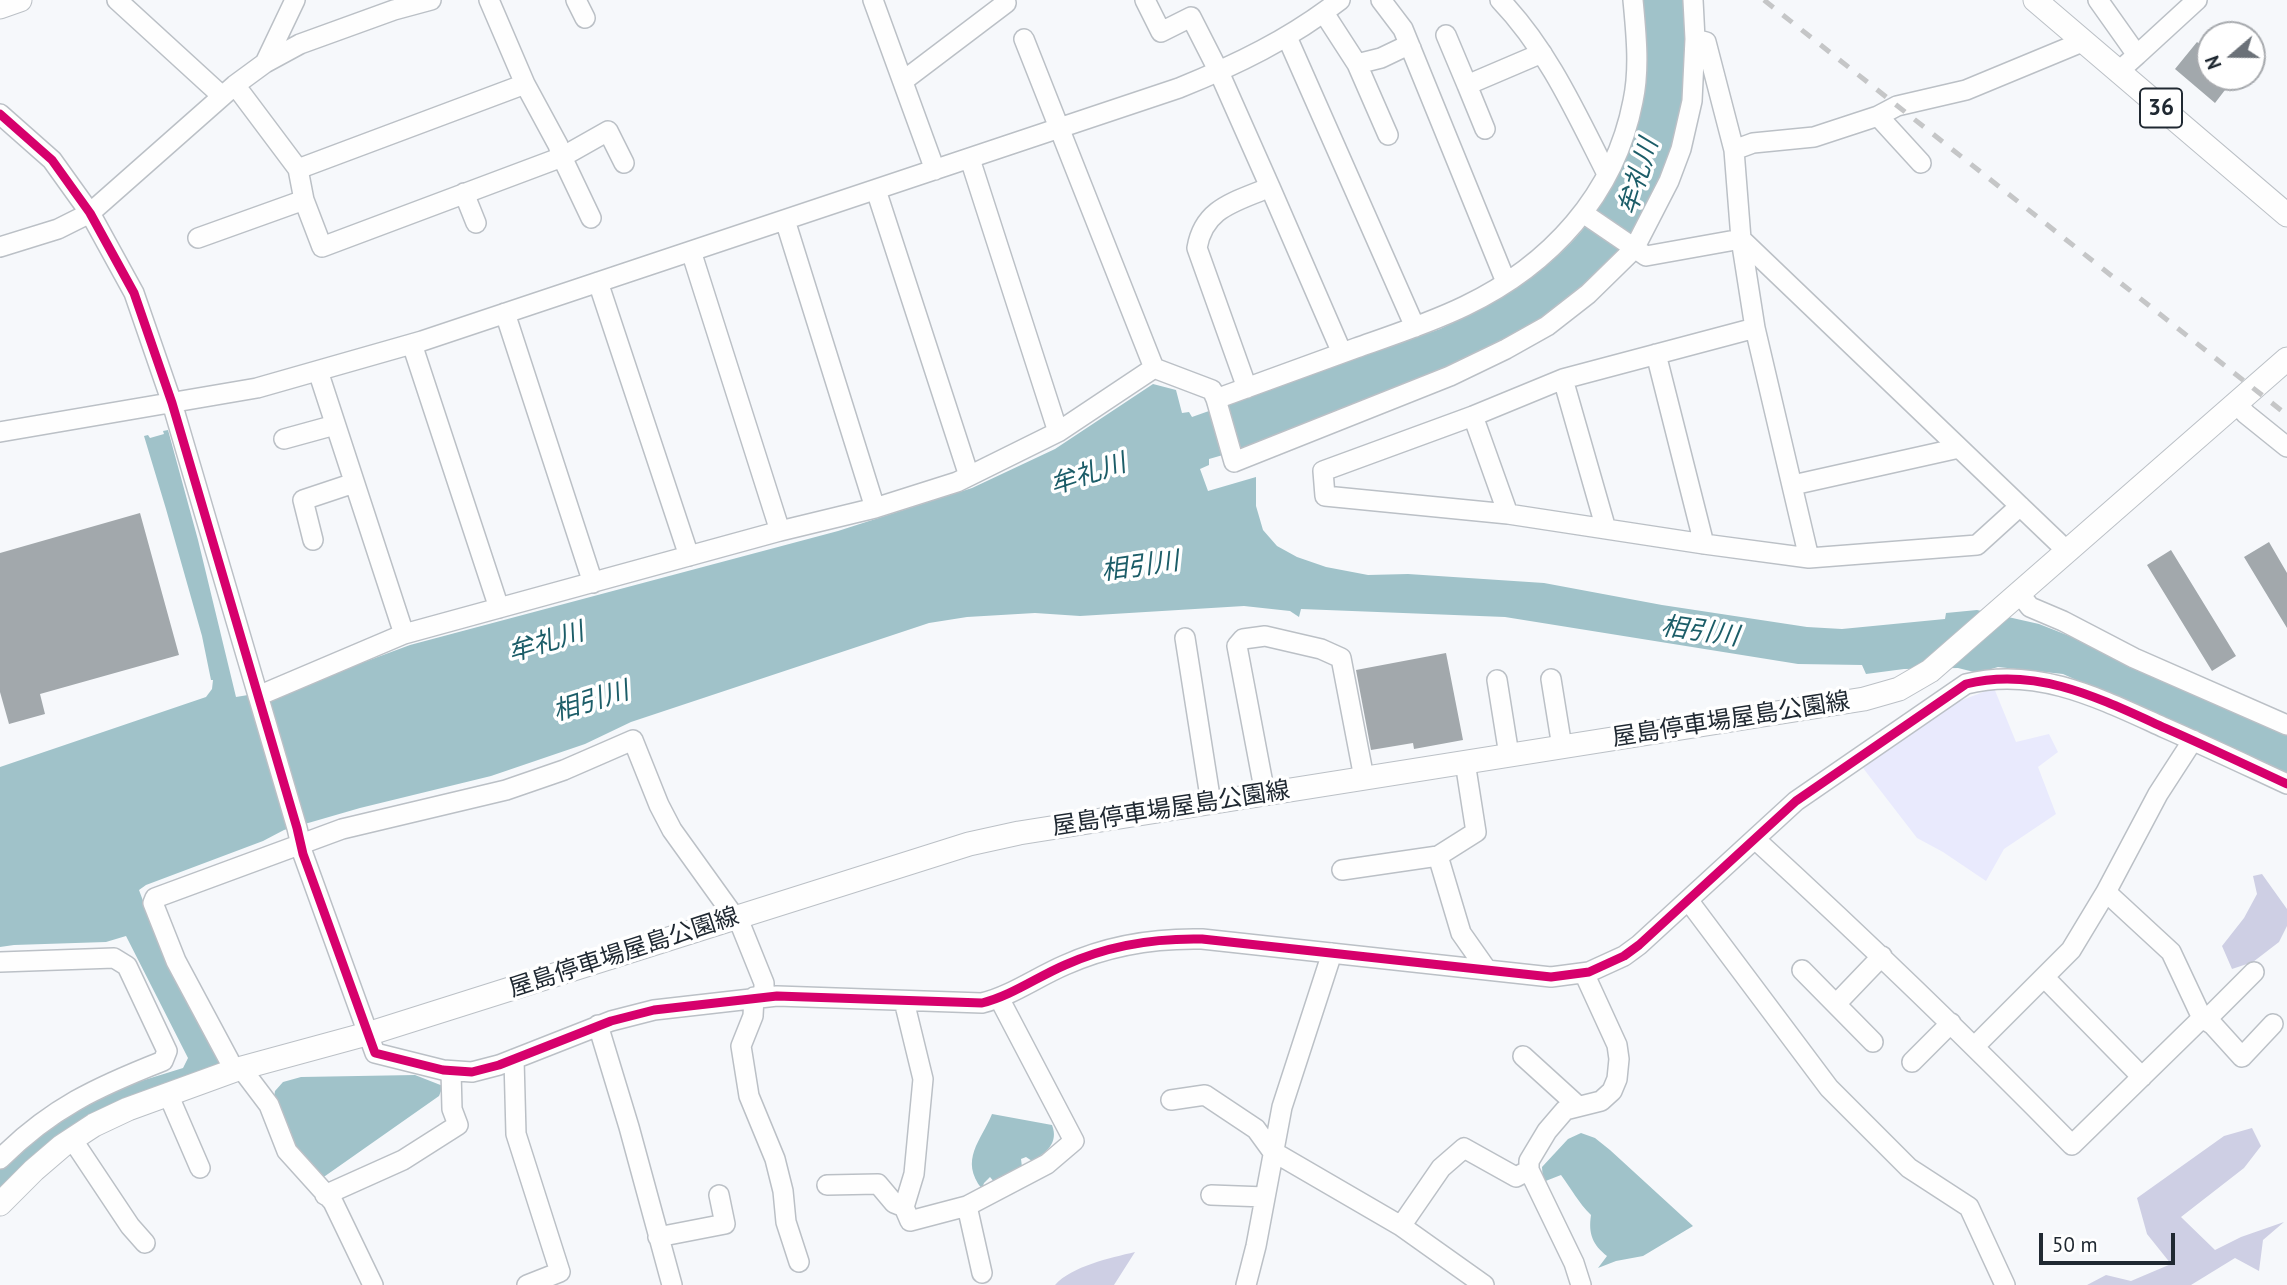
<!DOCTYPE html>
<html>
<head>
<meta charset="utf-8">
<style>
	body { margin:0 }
	#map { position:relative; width:2287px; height:1285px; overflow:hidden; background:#f6f8fb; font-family:"PT Sans",sans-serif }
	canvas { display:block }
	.north { position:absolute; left:2196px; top:21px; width:70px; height:70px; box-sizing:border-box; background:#fff; border:2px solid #a6a9ad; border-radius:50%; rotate:250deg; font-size:19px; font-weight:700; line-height:28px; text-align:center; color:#202932 }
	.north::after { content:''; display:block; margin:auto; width:24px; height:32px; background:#6b7178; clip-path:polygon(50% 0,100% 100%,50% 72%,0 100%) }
	.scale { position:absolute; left:2039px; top:1233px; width:136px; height:32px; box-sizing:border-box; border:4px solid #202932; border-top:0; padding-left:9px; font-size:21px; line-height:24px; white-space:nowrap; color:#202932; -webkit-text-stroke:5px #fff; paint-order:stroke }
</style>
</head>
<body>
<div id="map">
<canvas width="2287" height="1285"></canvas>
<div class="north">N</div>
<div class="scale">50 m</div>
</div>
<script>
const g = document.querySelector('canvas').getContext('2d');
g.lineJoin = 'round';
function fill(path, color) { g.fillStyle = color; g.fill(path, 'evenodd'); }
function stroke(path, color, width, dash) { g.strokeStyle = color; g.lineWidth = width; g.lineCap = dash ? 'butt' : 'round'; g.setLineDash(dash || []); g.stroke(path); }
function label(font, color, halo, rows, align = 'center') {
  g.font = font + ' "PT Sans","Noto Sans JP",sans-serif'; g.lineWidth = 7; g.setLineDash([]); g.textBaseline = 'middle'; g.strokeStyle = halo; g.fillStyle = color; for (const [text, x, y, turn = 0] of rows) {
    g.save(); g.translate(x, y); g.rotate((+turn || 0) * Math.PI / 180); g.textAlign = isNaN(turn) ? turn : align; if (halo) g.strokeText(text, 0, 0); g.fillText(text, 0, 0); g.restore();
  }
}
fill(new Path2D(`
	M1994,688L2016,742L2049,734L2058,752L2038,767L2056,814L2004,849L1986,881L1943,852L1917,838L1863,768L1913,728L1949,705Z`), '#e9eafd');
fill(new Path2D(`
	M2262,874L2287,909V926L2279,942L2253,962L2232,969L2222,946L2244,918L2257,894L2253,876Z
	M2252,1128L2261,1146L2244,1168L2181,1217L2215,1250L2241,1237L2284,1222L2263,1240L2259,1271L2235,1258L2191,1285H2087L2106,1275L2131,1281L2171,1264L2147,1234L2137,1198L2224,1136Z
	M1135,1252L1114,1285H1055C1072,1266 1110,1258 1135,1252Z`), '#cecfe4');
fill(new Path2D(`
	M1641,0H1686L1687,85L1677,133L1662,181L1629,238L1610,263L1581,292L1494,350L1237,451L1209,459V465L1200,469L1208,491L1256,477V506L1263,530L1277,546L1297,557L1326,567L1368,575L1408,574L1544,583L1662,605L1807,627L1842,629L1945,619L1946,613L1977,610L2039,624L2072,637L2287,733V775L2063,674L1998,667L1978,673L1958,668L1904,669L1866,674L1862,665L1798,664L1505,617L1301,609L1299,617L1290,611L1244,606L1080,616L1035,613L967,617L929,623L631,722L585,744L491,776L360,808L284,830L263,841L146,885L139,890C160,950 192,1008 224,1063L91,1116L56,1136L26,1158L0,1184V1168L48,1127L112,1090L183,1068L188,1058L126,936L106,942L14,945L0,947V767L206,697L212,689L213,680H211L202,636L166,509L144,436L148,435L150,438L164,434L163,431L168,430L198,540L236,697L248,695L254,703L410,645L838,531L972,488L1055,449L1153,384L1176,390L1182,413L1189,412L1192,417L1440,329C1510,298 1587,249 1616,174C1621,158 1621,138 1624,121C1629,81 1635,40 1641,0Z
	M415,1075L443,1086L439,1096L318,1181L291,1147L273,1103L275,1091L283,1082L301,1077Z
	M992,1114L1052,1125C1059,1143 1046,1153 1032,1161L1026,1157L1021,1159L1022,1167L995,1183L990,1177L984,1183L982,1189C959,1160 981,1141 992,1114Z
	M1581,1133L1595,1138L1610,1150L1693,1226L1643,1256L1616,1261L1598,1268L1607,1256C1593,1245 1588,1234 1591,1215C1578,1202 1572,1190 1561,1175L1543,1182L1542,1167L1568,1139Z`), '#a0c2c9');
stroke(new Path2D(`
	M0,1188L55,1137L96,1112`), '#a0c2c9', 33);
fill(new Path2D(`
	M2197,42L2210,52V77H2235L2215,103L2175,69Z
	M140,513L179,655L40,694L45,714L9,724L0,692V553Z
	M2269,542L2287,573V628L2244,557Z
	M2171,550L2236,656L2212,671L2147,565Z
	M1446,653L1463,740L1414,749L1413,743L1371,750L1356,670Z`), '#a2a8ac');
const minor = new Path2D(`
	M117,0L222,96
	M489,0L525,84L558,145L562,157L591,218
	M576,0L585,18
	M873,0L935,170
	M1145,0L1161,32L1191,17L1219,72L1270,187C1236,202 1204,207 1197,248L1247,388
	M1381,0L1403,29L1506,282
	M1500,0C1548,50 1576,113 1607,174
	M2098,0L2137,55L2118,72
	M1324,13L1357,64L1388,135
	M1446,35L1467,85
	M1287,37L1415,327
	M1024,39L1154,368
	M1695,39L1706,42L1734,150L1741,239L1755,328L1563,379L1473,416L1323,471L1325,496L1508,514L1704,544L1809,558L1977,545L2020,506
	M2137,55L2197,0
	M265,63L295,0
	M1357,64L1381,58L1404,47L1411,48
	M903,81L1006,3
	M235,85L298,169L304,200
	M0,114L52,160L90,213L134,293L172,403L297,828L303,854L375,1053L443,1070L472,1072L499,1065L611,1021L654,1010L777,996L982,1003C1011,996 1037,977 1065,965C1109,945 1154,938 1202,939L1551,977L1589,972L1624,956L1639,945L1796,801L1966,684C2037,666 2101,699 2165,728C2206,746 2246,765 2287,784
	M1878,116L1897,106L1966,90L2082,42
	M1485,129L1467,85L1542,53
	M1734,150L1753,143L1814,137L1878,116L1921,163
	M970,159L1058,432
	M298,169L525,84
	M1270,187L1342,353
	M876,190L969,476
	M464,193L476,223
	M1583,213L1646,256L1741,239L2067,551
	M785,220L875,508
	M198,238L304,200L322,247L562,157L608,131L624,163
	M0,247L58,229L90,213L235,85L265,63L300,44L394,10L431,0
	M691,251L780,531
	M598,282L689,556
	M505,313L593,583
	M1755,328L1809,558
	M412,344L499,608
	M1656,354L1704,544
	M318,371L404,634
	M1563,379L1606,529
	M1216,399L1234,462L1450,376L1506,349L1547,326L1588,294L1634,249L1669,181L1681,149L1692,101L1695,39L1693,0
	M2236,403L2246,414L2287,447
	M1473,416L1508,514
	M0,432L257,388L422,341L1179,88C1236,65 1290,39 1340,0
	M284,439L335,425
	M1793,485L1959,448
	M313,540L303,500L354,483
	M2019,593L2030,607L2063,621L2134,658L2287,725
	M1185,638L1211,803
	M1551,679L1562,747
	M1497,680L1509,755
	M258,696L404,634L780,531L875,508L957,482L1058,432L1154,368L1212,390L1216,399C1263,382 1309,365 1356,348C1393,335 1430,323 1465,306C1550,265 1615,195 1633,101C1640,69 1636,32 1633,0
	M1465,762L1476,832L1438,856L1461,933L1487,970
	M1265,794L1237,646L1243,639L1265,636L1321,649L1341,658L1364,778
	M1755,839C1863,938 1969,1040 2072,1145L2202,1018L2171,952L2106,892L2158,794L2193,740
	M1342,870L1438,856
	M1688,900L1829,1088L1909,1168L1969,1207L2005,1285
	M0,962L114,958L127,966L167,1051L163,1061C97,1087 51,1108 0,1159
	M1802,970L1873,1042
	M2044,977L2142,1077
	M754,997L753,1016L741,1046L749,1096L775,1159L783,1191L786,1222L799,1262
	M904,1001L923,1079L914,1174L904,1207L910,1221L967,1206
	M1836,1004L1882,956
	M2202,1018L2213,1025L2242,1057L2273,1024
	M2206,1020L2254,972
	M598,1025L629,1127L672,1285
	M1975,1046L2071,950L2106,892
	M1523,1056L1578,1106
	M514,1059L516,1134L560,1272L527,1285
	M1912,1062L1951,1023
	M241,1068L269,1105L287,1151L333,1202L373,1285
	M232,1071L229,1060L176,961L153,903L155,898L342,829L506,790L564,770L633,740L659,805L672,830L741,926L764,983V997
	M168,1094L200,1168
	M1171,1100L1205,1095L1256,1129L1272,1151L1401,1226L1484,1285
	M72,1139L130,1226L145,1243
	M827,1185L878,1184L894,1203L904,1207
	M325,1195L403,1160L458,1125L452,1109L451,1071
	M1211,1195L1265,1197
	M1401,1226L1441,1168L1464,1148L1516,1177L1529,1170
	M658,1237L725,1224L719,1195
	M982,1273L967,1206L1047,1164L1074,1141L999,998
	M1246,1285L1256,1246L1282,1107L1332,953
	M1581,1285L1574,1263L1529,1170V1161L1547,1131L1565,1110L1601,1101L1612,1091L1617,1079L1619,1059L1617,1045L1584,973`);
const major = new Path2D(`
	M2035,0L2287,215
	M0,7L20,0
	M0,1204L34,1170L62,1146L94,1125L128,1109L238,1069L374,1032L969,844L1019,833L1864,699L1899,689L1930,671L2287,359`);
stroke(minor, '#bbc0c6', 22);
stroke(major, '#bbc0c6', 25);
stroke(minor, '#fefefe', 19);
stroke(major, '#fefefe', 23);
stroke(new Path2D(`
	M1764,0L2287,415`), '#c5c6c7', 5, [12, 12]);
stroke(new Path2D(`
	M0,114L52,160L90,213L134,293L172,403L297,828L303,854L375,1053L443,1070L472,1072L499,1065L611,1021L654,1010L777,996L982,1003C1011,996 1037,977 1065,965C1109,945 1154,938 1202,939L1551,977L1589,972L1624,956L1639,945L1796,801L1966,684C2037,666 2101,699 2165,728C2206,746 2246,765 2287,784`), '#d6006c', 9);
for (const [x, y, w] of [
	[2161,108,42]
]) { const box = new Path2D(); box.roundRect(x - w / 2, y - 19.5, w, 39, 5); g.fillStyle = '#fff'; g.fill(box); stroke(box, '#202932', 2); }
label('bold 23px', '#202932', null, [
	["36",2161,108]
]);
label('24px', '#202932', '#fff', [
	["屋島停車場屋島公園線",1731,720,-9],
	["屋島停車場屋島公園線",1171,809,-9],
	["屋島停車場屋島公園線",624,953,-18]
]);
label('italic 26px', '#1c5d68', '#fff', [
	["牟礼川",1639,177,-73],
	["牟礼川",1088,475,-18],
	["相引川",1140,567,-8],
	["相引川",1700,632,8],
	["牟礼川",546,643,-17],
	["相引川",591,702,-17]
]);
</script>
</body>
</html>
